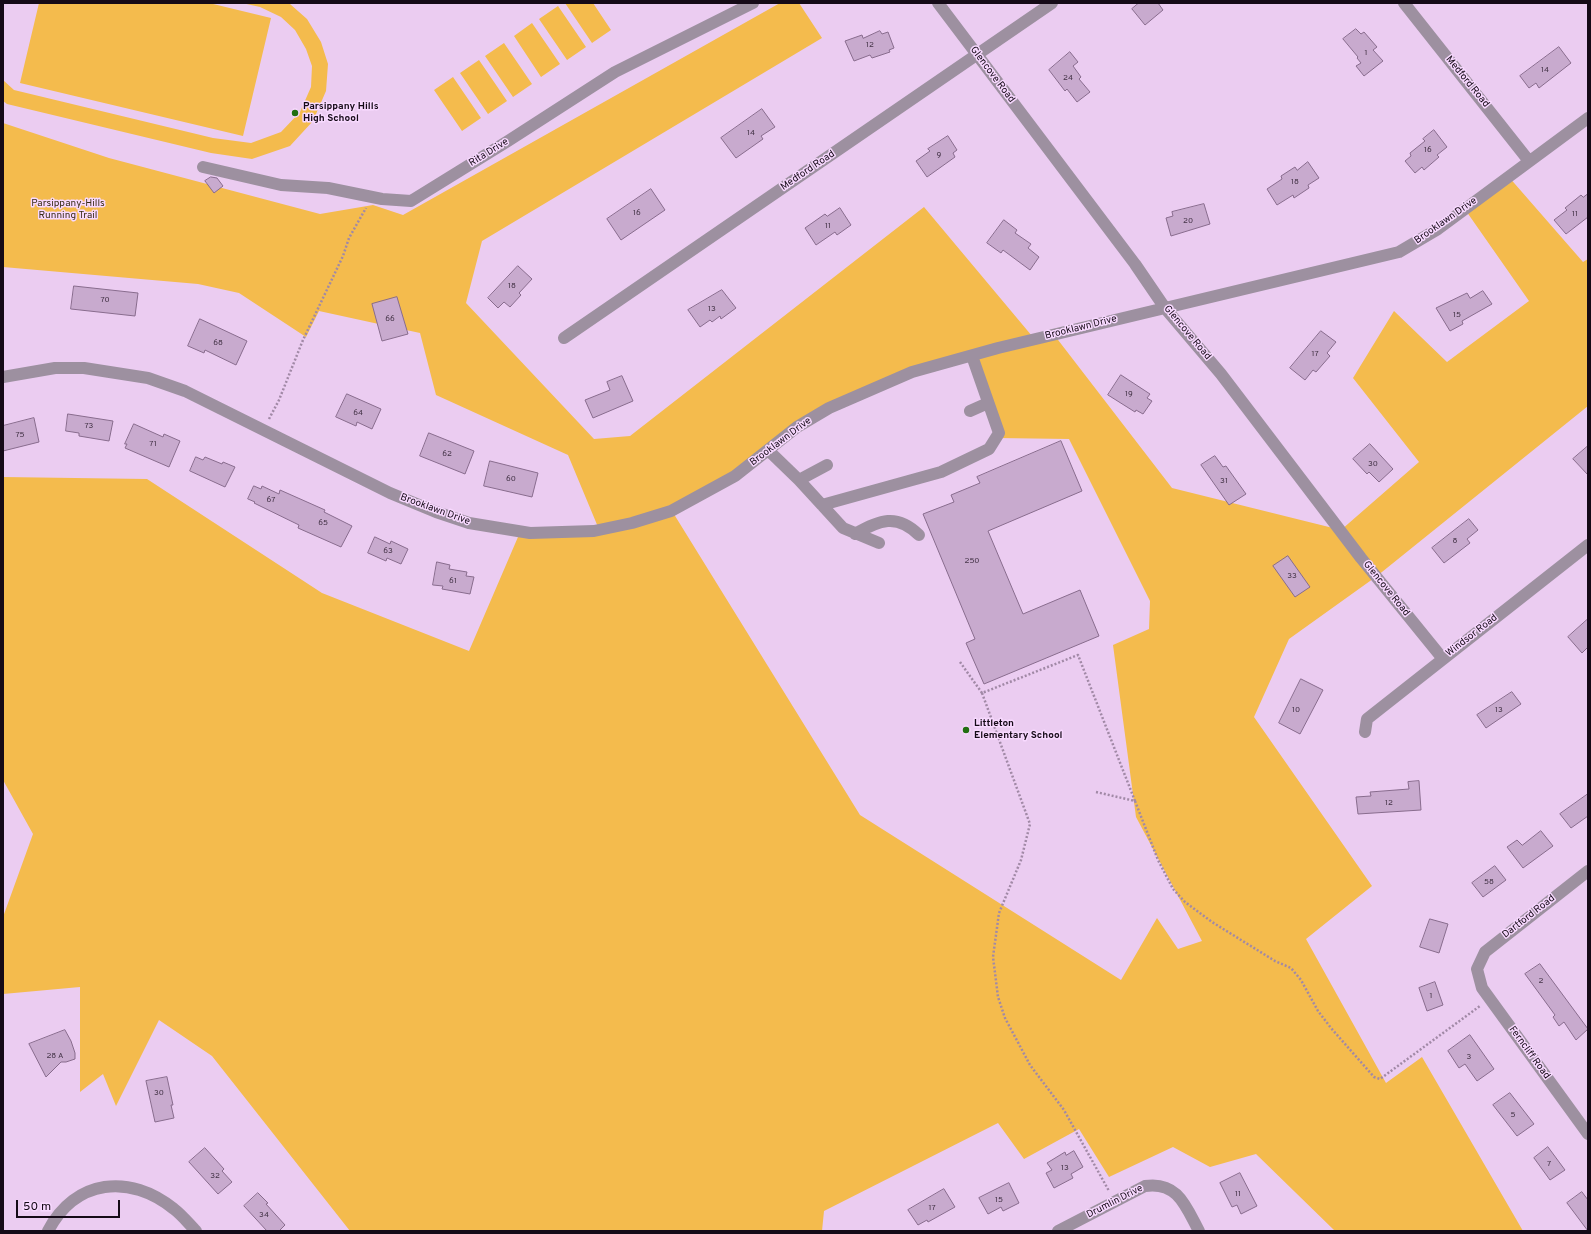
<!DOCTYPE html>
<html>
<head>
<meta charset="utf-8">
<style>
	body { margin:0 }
	#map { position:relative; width:1591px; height:1234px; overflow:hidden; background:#ebccf1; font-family:Overpass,sans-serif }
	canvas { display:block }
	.frame { position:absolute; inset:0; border:4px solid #150a17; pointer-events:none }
	.scale { position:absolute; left:16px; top:1200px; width:104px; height:18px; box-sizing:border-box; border:2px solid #150a17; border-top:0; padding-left:5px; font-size:12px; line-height:14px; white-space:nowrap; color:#150a17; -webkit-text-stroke:3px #f8d9ff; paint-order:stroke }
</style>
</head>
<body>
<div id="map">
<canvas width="1591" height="1234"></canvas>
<div class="frame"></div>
<div class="scale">50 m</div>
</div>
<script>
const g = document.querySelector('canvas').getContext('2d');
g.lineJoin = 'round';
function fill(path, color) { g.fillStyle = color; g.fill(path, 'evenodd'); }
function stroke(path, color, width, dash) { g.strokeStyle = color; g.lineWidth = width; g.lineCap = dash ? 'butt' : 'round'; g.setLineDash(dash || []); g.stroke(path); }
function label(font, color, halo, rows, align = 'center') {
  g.font = font + ' Overpass,sans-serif'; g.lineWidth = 3; g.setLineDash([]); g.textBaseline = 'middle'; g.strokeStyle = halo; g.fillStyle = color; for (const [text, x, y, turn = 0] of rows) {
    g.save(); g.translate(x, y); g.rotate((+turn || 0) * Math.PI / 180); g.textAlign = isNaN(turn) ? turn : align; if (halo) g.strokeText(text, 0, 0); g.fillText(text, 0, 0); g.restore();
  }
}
fill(new Path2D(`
	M39,3H209L271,18L243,136L20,83Z
	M242,3L290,4L307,19L321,42L328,64L326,91L313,121L290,146L252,159L211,153L7,104L3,101V80L14,90L213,138L251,143L281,132L300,112L311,87L312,66L306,49L295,30L281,17L260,7Z
	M565,3H593L611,30L592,43Z
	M780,3H799L822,38L482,241L466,303L594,439L630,436L924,207L1037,342L1055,336L1172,488L1341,530L1419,462L1353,378L1394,311L1447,362L1529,301L1464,208L1508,176L1583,262L1588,259V406L1377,576L1289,639L1254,717L1372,886L1306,939L1386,1083L1422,1057L1523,1231H1335L1256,1154L1210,1167L1173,1147L1109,1177L1079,1129L1024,1159L998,1123L824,1211L822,1231H350L212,1056L159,1020L116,1106L103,1074L80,1092V987L3,994V917L33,834L3,780V477L147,479L322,593L469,651L521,530L598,527L568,455L436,395L420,333L319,311L306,337L239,293L198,284L3,267V123L109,158L320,214L373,205L403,215ZM972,359L997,438L1069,439L1150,601L1149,629L1113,645L1136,817L1202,941L1178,949L1157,918L1121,980L860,815L672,511L856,393Z
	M558,6L586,47L567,60L539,19Z
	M532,23L560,64L541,77L514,36Z
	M504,43L532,84L513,97L485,56Z
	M479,60L507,101L488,114L460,73Z
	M453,77L481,118L462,131L434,90Z`), '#f4bb4d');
const building = new Path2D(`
	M1139,3H1158L1163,10L1145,25L1132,9Z
	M1356,29L1361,34L1364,32L1377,47L1373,50L1383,61L1364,76L1356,66L1361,63L1357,58L1358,57L1343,39Z
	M880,31L882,34L888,32L894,48L889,50L890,52L872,58L870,55L854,61L845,41L862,35L863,38Z
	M1559,47L1571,63L1539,88L1536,83L1529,88L1520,76Z
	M1070,52L1078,62L1073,66L1081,77L1079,79L1090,92L1077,102L1067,89L1065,91L1049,70Z
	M762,109L775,127L761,136L763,139L736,158L721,138Z
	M1434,130L1447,147L1437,155L1439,157L1424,170L1422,167L1415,173L1405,161L1411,156L1410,153L1425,141L1423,139Z
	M948,136L957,150L953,153L955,157L927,177L916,161L930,151L928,149Z
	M1308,162L1319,178L1308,185L1309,188L1294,198L1293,195L1277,205L1267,189L1282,179L1281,176L1295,167L1297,170Z
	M211,177L217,178L223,186L214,193L205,181Z
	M651,189L665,210L621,240L607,219Z
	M1588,194V217L1566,234L1554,220L1567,210L1565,208L1581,195L1583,197Z
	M1204,204L1210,224L1171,236L1166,218L1173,216L1172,212Z
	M840,208L851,225L837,235L835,232L816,245L805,228L825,214L827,216Z
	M1004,220L1017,230L1015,233L1031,244L1028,248L1039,257L1030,270L1003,250L1001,253L987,243Z
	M518,266L532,279L519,293L521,295L510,307L504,302L498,308L488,298Z
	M74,286L138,293L135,316L71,309Z
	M722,290L736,308L721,319L720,316L712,322L710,320L700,327L688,310Z
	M1483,291L1492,304L1462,321L1463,324L1450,331L1436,308L1467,293L1470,298Z
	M397,297L408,334L382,341L372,304Z
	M200,319L247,341L236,365L205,350L204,353L188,346Z
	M1321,331L1336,342L1327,353L1330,356L1316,372L1313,370L1305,380L1290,368Z
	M1121,375L1150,394L1147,398L1152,401L1143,414L1136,410L1135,412L1108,395Z
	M622,376L633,401L593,418L585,400L610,390L607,382Z
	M347,394L381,409L372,429L357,422L356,426L336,417Z
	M68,414L113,421L109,441L79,436V433L66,431Z
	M34,418L39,442L3,451V426Z
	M134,424L163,437L164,434L180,441L169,467L125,448L127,444H125Z
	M429,433L474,451L465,474L420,456Z
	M1061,441L1082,491L988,531L1023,614L1080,590L1099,636L984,684L966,643L975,639L923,514L954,502L951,495L980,483L977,477Z
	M1370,444L1393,469L1379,482L1369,472L1367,474L1353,459Z
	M1588,446V475L1573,459Z
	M1215,456L1223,467L1226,466L1246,494L1229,505L1201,465Z
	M196,457L203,460L205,457L222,464L223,462L235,467L225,487L190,471Z
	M490,461L538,473L532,497L484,486Z
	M254,486L261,489L262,486L279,494L280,490L325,510L324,512L352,526L341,547L298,528L299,525L254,503L255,502L248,499Z
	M1469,519L1478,530L1467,539L1470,543L1444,563L1432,548Z
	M375,537L390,544L391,541L408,549L401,564L387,558L386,561L368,553Z
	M1288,556L1310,587L1295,597L1273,566Z
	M437,562L450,565L449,569L467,572L466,576L474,577L470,594L442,589L443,586L433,585Z
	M1588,619V647L1582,653L1568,637Z
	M1301,679L1323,690L1300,734L1279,723Z
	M1512,692L1521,704L1486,728L1477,715Z
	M1419,781L1421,810L1358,814L1356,797L1371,796L1370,792L1409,789L1408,782Z
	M1588,794V816L1571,828L1560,814Z
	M1541,831L1553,846L1523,868L1507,847L1517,840L1522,845Z
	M1495,866L1506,880L1483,897L1472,883Z
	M1430,919L1448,924L1439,953L1420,947Z
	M1540,964L1588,1029L1576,1040L1564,1022L1559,1026L1553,1017L1555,1015L1525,974Z
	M1435,982L1443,1005L1427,1011L1419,988Z
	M65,1030L71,1041L75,1053V1059L66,1062H61L46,1077L29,1044Z
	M1470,1035L1494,1069L1477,1081L1465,1064L1459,1068L1448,1051Z
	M167,1077L173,1105H171L174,1118L155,1122L146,1081Z
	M1510,1093L1534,1124L1517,1136L1493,1105Z
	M1548,1147L1565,1170L1550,1180L1534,1158Z
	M205,1148L224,1169L222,1171L232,1182L218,1194L189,1162Z
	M1074,1151L1083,1167L1071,1174L1073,1178L1054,1188L1046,1173L1052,1170L1047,1163L1065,1152L1066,1155Z
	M1240,1173L1257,1206L1241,1214L1237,1205L1232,1207L1220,1183Z
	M1009,1183L1019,1203L1003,1211L1001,1207L988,1214L979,1198Z
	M944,1189L955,1207L928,1222L927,1220L918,1225L908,1210Z
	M1582,1192L1588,1200V1231L1567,1203Z
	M258,1193L268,1203L266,1204L285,1225L279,1231H267L244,1206Z`);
fill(building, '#c8aace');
stroke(building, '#886c8d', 1);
stroke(new Path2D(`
	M269,419L279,400L303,340L343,256L349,238L366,208
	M960,662L982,693L1078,655L1135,801
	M982,693L1030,824L1021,860L999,913L993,957L998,997L1005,1018L1030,1065L1064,1110L1109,1191
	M1096,792L1135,801L1158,860L1173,889L1185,902L1212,922L1275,961L1291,968L1301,980L1318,1011L1331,1028L1374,1077L1380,1079L1480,1006`), '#a189a6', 2.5, [2, 2]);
stroke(new Path2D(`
	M938,3L1135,264L1165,308L1221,374L1361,558L1443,659
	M1404,3L1529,161
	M203,167L281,185L328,188L382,199L411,201L508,141L615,72L753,3
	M564,338L1052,3
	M3,377L55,368H84L148,378L185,391L390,493L436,512L469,523L530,533L594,531L632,523L671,511L735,476L797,427L829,408L912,372L998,348L1399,252L1438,229L1588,118
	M970,411L988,403
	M768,450L799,480L843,528L879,543
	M799,480L827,465
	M822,505L941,472L989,449L999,433L972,356
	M855,534C879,520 897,513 919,535
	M1365,732L1367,719L1588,545
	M1588,871L1485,952L1477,969L1482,988L1588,1134
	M48,1231C75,1179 130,1173 174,1209C182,1215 189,1224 196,1231
	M1058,1231L1145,1186C1178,1181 1186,1207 1199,1231`), '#9d90a0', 12);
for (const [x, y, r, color] of [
	[295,113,4,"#216e11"],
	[966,730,4,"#216e11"]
]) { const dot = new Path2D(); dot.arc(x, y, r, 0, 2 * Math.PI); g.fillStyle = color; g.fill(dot); stroke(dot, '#f8d9ff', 1.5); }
label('8px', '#423245', null, [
	["12",870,45],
	["1",1366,53],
	["14",1545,70],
	["24",1068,78],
	["14",751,133],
	["16",1428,150],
	["9",939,155],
	["18",1295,182],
	["16",637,213],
	["11",1575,214],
	["20",1188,221],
	["11",828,226],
	["18",512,286],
	["70",105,300],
	["13",712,309],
	["15",1457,315],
	["66",390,319],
	["68",218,343],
	["17",1315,354],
	["19",1129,394],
	["64",358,413],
	["73",89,426],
	["75",20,435],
	["71",153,444],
	["62",447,454],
	["30",1373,464],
	["60",511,479],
	["31",1224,481],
	["67",271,500],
	["65",323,523],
	["8",1455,541],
	["63",388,551],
	["250",972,561],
	["33",1292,576],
	["61",453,581],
	["10",1296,710],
	["13",1499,710],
	["12",1389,803],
	["58",1489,882],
	["2",1541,981],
	["1",1431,996],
	["28 A",55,1056],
	["3",1469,1057],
	["30",159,1093],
	["5",1513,1115],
	["7",1549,1164],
	["13",1065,1168],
	["32",215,1176],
	["11",1238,1194],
	["15",999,1200],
	["17",932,1208],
	["34",264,1215]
]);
label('10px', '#150a17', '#f8d9ff', [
	["Glencove Road",992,75,53],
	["Medford Road",1467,82,51],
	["Rita Drive",489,153,-32],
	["Medford Road",808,171,-34],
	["Brooklawn Drive",1446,221,-35],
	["Brooklawn Drive",1081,328,-14],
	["Glencove Road",1187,333,50],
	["Brooklawn Drive",781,442,-37],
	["Brooklawn Drive",435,510,20],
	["Glencove Road",1386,589,51],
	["Windsor Road",1472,636,-38],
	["Dartford Road",1529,917,-38],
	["Ferncliff Road",1529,1053,54],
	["Drumlin Drive",1115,1202,-27]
]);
label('bold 10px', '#150a17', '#f8d9ff', [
	["Parsippany Hills",303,107],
	["High School",303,119],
	["Littleton",974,724],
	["Elementary School",974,736]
], 'left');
label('10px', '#392d17', '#f8d9ff', [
	["Parsippany-Hills",68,204],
	["Running Trail",68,216]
]);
</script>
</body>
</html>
